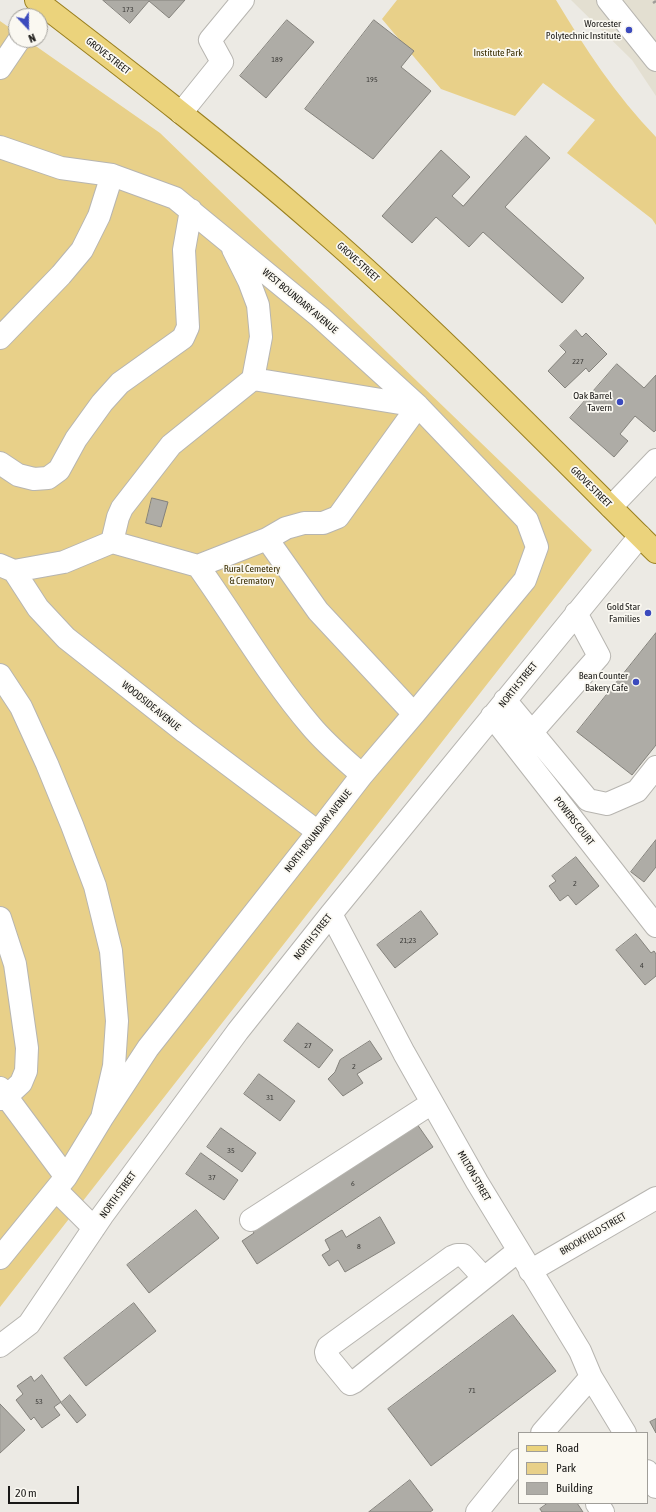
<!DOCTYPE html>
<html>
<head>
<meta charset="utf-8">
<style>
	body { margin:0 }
	#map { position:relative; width:656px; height:1512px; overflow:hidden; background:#eceae4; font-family:"Asap Condensed",sans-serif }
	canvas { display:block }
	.legend { position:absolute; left:518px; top:1432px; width:130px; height:72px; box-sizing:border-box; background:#faf8f1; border:1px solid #a09e99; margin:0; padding:5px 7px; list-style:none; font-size:12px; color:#191816 }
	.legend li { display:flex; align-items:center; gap:8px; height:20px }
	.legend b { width:20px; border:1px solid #a09e99 }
	.north { position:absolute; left:8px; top:8px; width:40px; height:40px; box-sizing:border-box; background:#faf8f1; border:1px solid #a09e99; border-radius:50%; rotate:158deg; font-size:11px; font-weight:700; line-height:16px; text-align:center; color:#191816 }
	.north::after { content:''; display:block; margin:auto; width:14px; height:18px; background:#3b4abd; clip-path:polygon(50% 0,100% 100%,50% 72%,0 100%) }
	.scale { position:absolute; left:8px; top:1486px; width:71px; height:18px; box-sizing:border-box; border:2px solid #191816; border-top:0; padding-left:5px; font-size:12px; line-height:14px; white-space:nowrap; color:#191816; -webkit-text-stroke:3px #faf8f1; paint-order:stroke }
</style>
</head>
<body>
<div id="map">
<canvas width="656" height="1512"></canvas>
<ul class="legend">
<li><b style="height:5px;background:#ebd37c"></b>Road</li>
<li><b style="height:11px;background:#e8d089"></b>Park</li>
<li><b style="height:11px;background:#aeaca6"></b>Building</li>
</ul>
<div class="north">N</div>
<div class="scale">20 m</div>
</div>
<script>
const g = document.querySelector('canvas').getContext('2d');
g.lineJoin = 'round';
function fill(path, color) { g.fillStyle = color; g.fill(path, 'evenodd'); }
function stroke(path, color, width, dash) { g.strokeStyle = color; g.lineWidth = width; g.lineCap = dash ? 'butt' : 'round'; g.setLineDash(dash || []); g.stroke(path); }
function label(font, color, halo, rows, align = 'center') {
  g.font = font + ' "Asap Condensed",sans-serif'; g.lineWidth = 3.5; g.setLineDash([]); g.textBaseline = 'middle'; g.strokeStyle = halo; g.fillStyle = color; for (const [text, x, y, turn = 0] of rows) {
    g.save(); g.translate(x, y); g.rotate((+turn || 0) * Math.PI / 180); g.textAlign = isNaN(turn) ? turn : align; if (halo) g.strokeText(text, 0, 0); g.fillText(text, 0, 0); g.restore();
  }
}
fill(new Path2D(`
	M571,0H656V96L632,60Z`), '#e3dfd1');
fill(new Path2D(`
	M397,0H556C585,48 616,96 656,137V225L652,219L567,153L595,120L543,83L515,116L441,89L382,19Z
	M0,21L160,133L592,550L0,1307Z`), '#e8d089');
const building = new Path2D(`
	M103,0H185L169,18L149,1L130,23Z
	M287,20L314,42L266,98L240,76Z
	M374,20L414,51L401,67L431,91L373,159L305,109Z
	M526,136L550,158L505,207L584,278L562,303L483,232L469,247L436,217L412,243L382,216L441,150L470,177L452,196L463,206Z
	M576,330L582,337L586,333L607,354L589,372L586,368L565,388L548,371L566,352L560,346Z
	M617,364L644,388L656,375V430L654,432L635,416L620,434L628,441L614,457L570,418Z
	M152,498L168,502L161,527L146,523Z
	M656,633V745L632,775L577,732Z
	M656,840V867L644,882L631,872Z
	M576,857L599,886L576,905L568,895L560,901L549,886L556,881L552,876Z
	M421,911L438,934L395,968L377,945Z
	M636,934L651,953L654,951L656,954V976L645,985L616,950Z
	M298,1023L333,1050L319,1068L284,1041Z
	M370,1041L382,1059L357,1074L363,1083L343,1096L328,1079L335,1072L340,1060Z
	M259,1074L295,1101L280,1121L244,1094Z
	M417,1124L433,1147L257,1264L242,1241L254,1233L250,1226Z
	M221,1128L256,1153L242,1172L207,1147Z
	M201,1153L238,1180L224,1200L186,1174Z
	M196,1210L219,1238L149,1293L127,1265Z
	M380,1217L395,1243L345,1272L338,1260L329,1266L322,1255L330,1250L325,1240L342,1230L346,1237Z
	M134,1303L156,1331L86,1386L64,1358Z
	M513,1315L556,1371L431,1466L388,1409Z
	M42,1375L61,1402L54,1407L60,1415L42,1428L34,1417L31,1420L16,1400L23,1394L17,1386L31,1376L34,1381Z
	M70,1395L86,1415L77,1423L61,1403Z
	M0,1404L25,1430L0,1453Z
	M656,1419V1433L650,1422Z
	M410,1480L433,1510L430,1512H369Z
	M548,1503H577L583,1512H542L540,1509Z`);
fill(building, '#aeaca6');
stroke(building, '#84827c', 1);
const minor = new Path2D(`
	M608,0L656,60
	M0,68L19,40
	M181,113L222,62L210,40L243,0
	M0,147L61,168L112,175L175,198L320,317L418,406L527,520L537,547L525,580L414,714L362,775L318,832L148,1048L102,1118
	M0,338L61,275L82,250L99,216L112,175
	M253,379L418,406L338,517L323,523H304L286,528L267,539
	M0,463L18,475L34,479L48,478L59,470L76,439L102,403L120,383L183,338L188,327L184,250L191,210
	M611,507L656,460
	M112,542L198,566
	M0,565L14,571L38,608L66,638L185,732L318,832
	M14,571L64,562L112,542L118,517L122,508L171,445L253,379L261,337L258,305L249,281L233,249
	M0,675L21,707L47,764L72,825L95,886L111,951L117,1021L114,1066L102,1118L66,1177L0,1088
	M505,700L588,800L607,804L637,791L656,767
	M492,716L656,926
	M532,732L599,656L576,613
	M362,775C344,759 326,744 311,726C269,677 236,619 198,566L267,539L318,611L414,714
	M331,914L404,1053L477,1182L580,1351L591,1377L625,1433
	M0,918L15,964L27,1048L26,1071L21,1083L6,1097L0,1099
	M56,1190L94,1228
	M251,1220L432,1103
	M0,1258L66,1177
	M530,1271L656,1198
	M484,1278L463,1255H457L452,1257L328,1347L326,1352L327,1356L350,1384L354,1382L518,1251
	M0,1346L29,1324L102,1216L238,1031L331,914L640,536
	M542,1433L591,1377
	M647,1471L656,1487
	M597,1504L603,1512
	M477,1512L519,1460`);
const major = new Path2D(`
	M36,0C131,73 226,146 316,225C435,328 544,441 656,552`);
stroke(minor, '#b7b5b0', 24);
stroke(major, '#997f1f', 24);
stroke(new Path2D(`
	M653,3L656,1`), '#9f9d99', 2.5, [4, 2]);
stroke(minor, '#fff', 22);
stroke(major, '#ebd37c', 22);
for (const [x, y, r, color] of [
	[629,30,4,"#3b4abd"],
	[620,402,4,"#3b4abd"],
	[648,613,4,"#3b4abd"],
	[636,682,4,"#3b4abd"]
]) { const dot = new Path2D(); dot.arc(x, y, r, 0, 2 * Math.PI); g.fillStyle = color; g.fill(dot); stroke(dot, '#faf8f1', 1.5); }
label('8px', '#3e3d3a', null, [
	["173",128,9],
	["189",277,59],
	["195",372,79],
	["227",578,361],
	["2",575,883],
	["21;23",408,940],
	["4",642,965],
	["27",308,1045],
	["2",354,1066],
	["31",270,1097],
	["35",231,1150],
	["37",212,1177],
	["6",353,1183],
	["8",359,1246],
	["71",472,1390],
	["53",39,1401]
]);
label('10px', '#191816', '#faf8f1', [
	["Worcester",621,24],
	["Polytechnic Institute",621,36],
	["Oak Barrel",612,396],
	["Tavern",612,408],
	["Gold Star",640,607],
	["Families",640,619],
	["Bean Counter",628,676],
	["Bakery Cafe",628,688]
], 'right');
label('10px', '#392d00', '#faf8f1', [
	["Institute Park",498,53],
	["Rural Cemetery",252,569],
	["& Crematory",252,581]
]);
label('10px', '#191816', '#faf8f1', [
	["GROVE STREET",108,56,38],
	["GROVE STREET",358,262,42],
	["WEST BOUNDARY AVENUE",300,301,40],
	["GROVE STREET",591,487,45],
	["NORTH STREET",518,685,-51],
	["WOODSIDE AVENUE",151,706,39],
	["POWERS COURT",574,821,52],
	["NORTH BOUNDARY AVENUE",318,831,-52],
	["NORTH STREET",313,937,-52],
	["MILTON STREET",474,1176,60],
	["NORTH STREET",118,1195,-54],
	["BROOKFIELD STREET",593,1234,-30]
]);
</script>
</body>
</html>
